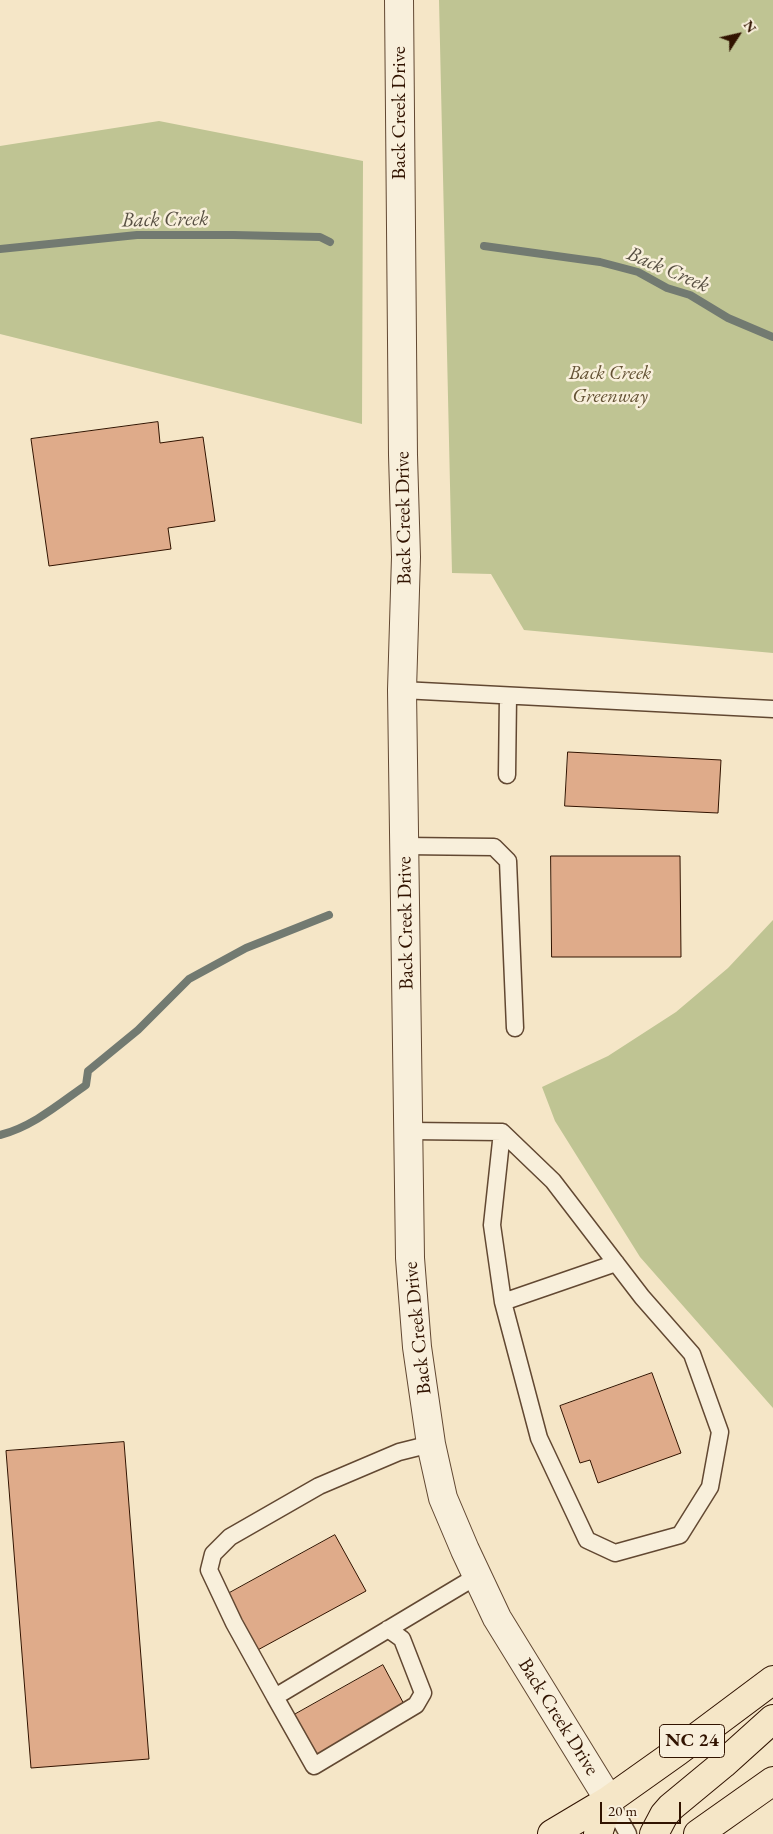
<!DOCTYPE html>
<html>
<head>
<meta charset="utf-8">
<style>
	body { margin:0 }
	#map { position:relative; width:773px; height:1834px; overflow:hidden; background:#f5e6c7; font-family:"EB Garamond",serif }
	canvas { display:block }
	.north { position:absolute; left:713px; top:10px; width:50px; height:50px; -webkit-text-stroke:4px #f8efdb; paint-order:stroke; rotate:55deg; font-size:14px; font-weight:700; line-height:20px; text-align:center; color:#311300 }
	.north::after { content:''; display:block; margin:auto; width:18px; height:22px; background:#311300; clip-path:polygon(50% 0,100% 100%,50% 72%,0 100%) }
	.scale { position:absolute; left:600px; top:1802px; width:81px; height:22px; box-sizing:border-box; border:2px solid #311300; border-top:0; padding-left:6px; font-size:15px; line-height:18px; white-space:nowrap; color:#311300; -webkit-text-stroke:4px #f8efdb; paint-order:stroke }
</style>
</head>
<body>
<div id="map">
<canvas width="773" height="1834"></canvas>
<div class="north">N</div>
<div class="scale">20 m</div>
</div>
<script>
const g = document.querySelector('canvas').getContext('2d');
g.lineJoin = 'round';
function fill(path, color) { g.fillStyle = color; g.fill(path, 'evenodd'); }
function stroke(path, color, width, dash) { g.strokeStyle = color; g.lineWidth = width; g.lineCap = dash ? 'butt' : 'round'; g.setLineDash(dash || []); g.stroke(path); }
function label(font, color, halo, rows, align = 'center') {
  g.font = font + ' "EB Garamond",serif'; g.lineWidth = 5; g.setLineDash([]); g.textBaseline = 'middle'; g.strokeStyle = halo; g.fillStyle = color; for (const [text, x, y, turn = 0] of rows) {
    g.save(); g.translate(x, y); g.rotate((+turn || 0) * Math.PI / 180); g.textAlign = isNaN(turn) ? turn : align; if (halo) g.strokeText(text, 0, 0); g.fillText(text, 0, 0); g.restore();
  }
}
fill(new Path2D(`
	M439,0H773V653L524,630L491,574L452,573Z
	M159,121L363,161L362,424L0,334V146Z
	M773,920V1408L640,1257L555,1121L542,1087L608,1056L676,1012L728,968Z`), '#bfc493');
stroke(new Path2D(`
	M484,246L600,262L638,272L667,288L690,295L728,318L773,337
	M0,249L137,235H234L320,237L330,242
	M0,1135C32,1127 59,1104 86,1085L88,1071L138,1030L189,979L246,948L329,915`), '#727a71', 8);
const building = new Path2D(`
	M158,422L160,443L203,437L215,521L168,528L171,549L49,566L31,439Z
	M568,752L721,760L718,813L565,806Z
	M551,856H680L681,957H552Z
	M652,1373L681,1453L598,1483L590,1460L580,1463L560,1406Z
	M124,1442L149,1759L31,1768L6,1451Z
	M335,1535L366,1591L254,1652L224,1596Z
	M383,1665L405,1706L316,1756L294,1715Z`);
fill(building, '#dfab8a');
stroke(building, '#311300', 1);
const lane = new Path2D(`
	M402,690L773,709
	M507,775L508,696
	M404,846L494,847L508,861L515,1028
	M409,1131L502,1132L553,1181L642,1297L692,1354L720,1432L710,1487L680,1535L615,1553L587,1540L539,1438L503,1302L492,1225L502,1132
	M503,1302L616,1263
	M388,1629L402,1639L423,1693L416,1705L314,1766L275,1697L477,1576
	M275,1697L234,1623L209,1570L213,1554L230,1537L319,1486L399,1452L431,1444
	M609,1800L628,1834`);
const street = new Path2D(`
	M399,0L403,455L406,557L402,690L410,1258L417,1347L431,1444L443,1498L465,1550L497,1618L609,1800`);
const primary = new Path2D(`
	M552,1834L609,1800L678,1751L773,1680
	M598,1834L609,1800
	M654,1834L664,1815L671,1807L723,1764L773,1719
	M698,1834L773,1781`);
stroke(lane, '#624832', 19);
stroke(street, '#624832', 30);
stroke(primary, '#311300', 30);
stroke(lane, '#f8efdb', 16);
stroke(street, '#f8efdb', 28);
stroke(primary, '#f5e6c7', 28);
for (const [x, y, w] of [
	[692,1741,65]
]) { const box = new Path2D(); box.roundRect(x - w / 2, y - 16.5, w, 33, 4); g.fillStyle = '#f8efdb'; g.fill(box); stroke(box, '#311300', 1); }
label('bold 19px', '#311300', null, [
	["NC 24",692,1741]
]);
label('20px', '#311300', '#f8efdb', [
	["Back Creek Drive",400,113,-90],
	["Back Creek Drive",404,518,-91],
	["Back Creek Drive",406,923,-91],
	["Back Creek Drive",418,1328,-96],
	["Back Creek Drive",558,1717,58]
]);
label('italic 20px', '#635133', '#f8efdb', [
	["Back Creek",610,374],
	["Greenway",610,397]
]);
label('italic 21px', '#574f42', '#f8efdb', [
	["Back Creek",165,220,-1],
	["Back Creek",668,270,23]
]);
</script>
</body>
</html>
